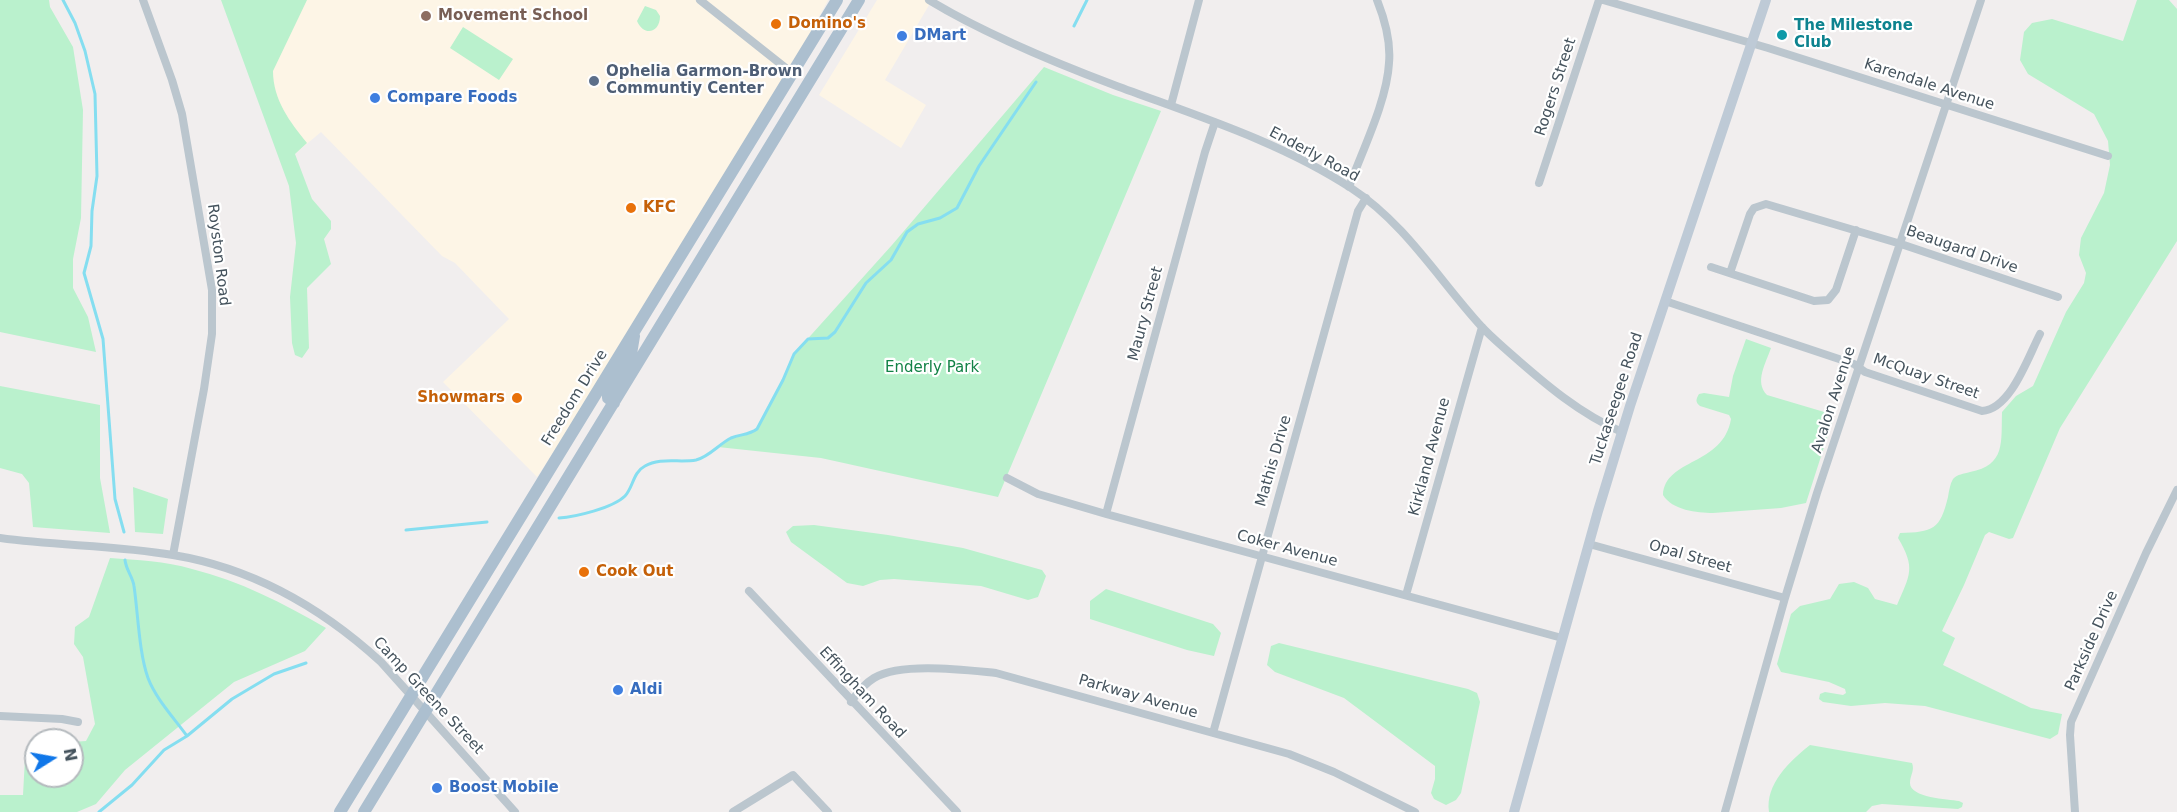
<!DOCTYPE html>
<html>
<head>
<meta charset="utf-8">
<style>
	body { margin:0 }
	#map { position:relative; width:2177px; height:812px; overflow:hidden; background:#f1eeee; font-family:"DejaVu Sans",sans-serif }
	canvas { display:block }
	.north { position:absolute; left:24px; top:728px; width:60px; height:60px; box-sizing:border-box; background:#fff; border:2px solid #b5babe; border-radius:50%; rotate:79deg; font-size:16px; font-weight:700; line-height:24px; text-align:center; color:#45535d }
	.north::after { content:''; display:block; margin:auto; width:21px; height:27px; background:#1077e9; clip-path:polygon(50% 0,100% 100%,50% 72%,0 100%) }
</style>
</head>
<body>
<div id="map">
<canvas width="2177" height="812"></canvas>
<div class="north">N</div>
</div>
<script>
const g = document.querySelector('canvas').getContext('2d');
g.lineJoin = 'round';
function fill(path, color) { g.fillStyle = color; g.fill(path, 'evenodd'); }
function stroke(path, color, width, dash) { g.strokeStyle = color; g.lineWidth = width; g.lineCap = dash ? 'butt' : 'round'; g.setLineDash(dash || []); g.stroke(path); }
function label(font, color, halo, rows, align = 'center') {
  g.font = font + ' "DejaVu Sans",sans-serif'; g.lineWidth = 4.5; g.setLineDash([]); g.textBaseline = 'middle'; g.strokeStyle = halo; g.fillStyle = color; for (const [text, x, y, turn = 0] of rows) {
    g.save(); g.translate(x, y); g.rotate((+turn || 0) * Math.PI / 180); g.textAlign = isNaN(turn) ? turn : align; if (halo) g.strokeText(text, 0, 0); g.fillText(text, 0, 0); g.restore();
  }
}
fill(new Path2D(`
	M286,0H828L791,70L591,395L537,477L443,382L509,319L455,263L442,256L321,132L290,158L250,57Z
	M877,0H932L885,80L926,105L901,148L819,95Z`), '#fdf5e6');
fill(new Path2D(`
	M0,0H49L50,7L73,47L83,110L81,218L73,259V288L88,317L96,352L0,332Z
	M221,0H307L273,71C273,100 290,122 307,143L295,154L312,199L331,221V229L324,239L331,264L307,288L309,348L302,358L295,355L292,343L290,297L296,243L289,186Z
	M2137,0H2169L2177,9V241L2060,428L2013,538L2009,539L1989,532L1985,535L1964,585L1942,631L1955,638L1943,665L2031,708L2062,714L2058,734L2050,739L1925,706L1885,703L1851,706L1823,702L1819,699L1820,694L1825,692L1843,695L1846,693L1845,689L1829,682L1781,672L1777,664L1791,614L1800,606L1830,599L1839,584L1854,582L1868,588L1875,599L1897,605C1910,575 1916,568 1898,538L1900,533C1933,532 1940,530 1948,497C1949,491 1950,484 1953,479C1958,474 1963,474 1970,472C2006,465 2001,442 2002,412L2016,396L2033,386L2066,312L2084,283L2086,273L2079,255L2081,238L2104,193L2110,165L2108,141L2094,114L2028,74L2020,60L2024,32L2032,23L2052,19L2123,41Z
	M645,6L656,10L660,16C660,33 644,37 637,21Z
	M463,27L513,59L499,80L450,48Z
	M1044,67L1113,95L1161,111L998,497L821,458L718,447L732,438L750,434L757,429L783,380L794,354L892,245Z
	M1746,339L1771,348C1766,363 1754,382 1767,395L1831,414L1833,419L1806,503L1781,508L1713,513C1697,513 1672,510 1663,495C1665,458 1723,466 1731,419L1729,415L1700,406C1695,402 1696,399 1699,394L1704,393L1729,397L1733,376Z
	M0,386L100,405V478L110,533L33,527L29,483L22,474L0,468Z
	M133,487L168,499L163,534L135,532Z
	M814,525L888,535L963,548L1042,570L1046,576L1038,597L1028,600L981,586L894,579L880,580L863,586L847,583L791,542L786,532L793,526Z
	M110,558C137,560 165,561 192,569C240,581 283,603 326,628L305,651L234,682L125,770L96,804L77,812H0V795H23L25,758L36,759V776H72V742L86,741L95,724L83,657L74,644L75,627L89,617Z
	M1106,589L1213,624L1221,633L1214,656L1187,650L1090,619V601Z
	M1279,643L1468,689L1477,693L1480,702L1461,793L1456,800L1446,805L1434,799L1431,793L1435,779V766L1344,698L1275,672L1267,665L1271,646Z
	M1810,745L1912,763C1915,771 1910,775 1910,783C1910,798 1948,799 1959,801L1963,803L1962,807L1958,809L1882,804L1872,806L1866,812H1769C1765,784 1790,761 1810,745Z`), '#baf1cd');
stroke(new Path2D(`
	M63,0L75,23L85,51L95,94L97,176L92,211L91,246L84,273L103,339L115,499L124,532
	M1074,26L1087,0
	M559,518C575,517 613,508 625,496C633,488 633,472 645,466C660,457 680,463 696,460C709,457 719,444 731,438C741,434 749,435 757,429L783,380L794,354L808,339L828,338L835,332L866,283L891,260L907,232L918,224L940,218L957,208L979,166L1036,82
	M406,530L487,522
	M125,560C126,570 133,577 134,586C138,613 139,653 148,678C156,699 174,718 187,736
	M99,812L132,785L164,750L187,736L232,699L274,674L306,663`), '#85def0', 3);
stroke(new Path2D(`
	M143,0L172,80L182,114L212,290V334L204,389L173,555
	M700,0L792,73
	M929,0C985,34 1053,62 1114,85C1194,115 1279,141 1351,188C1405,223 1439,280 1481,326C1490,336 1501,345 1511,354C1545,384 1580,414 1622,432
	M1603,0L1768,48L2108,156
	M1171,105L1199,0
	M1539,183L1599,0
	M1349,187C1362,151 1387,101 1389,63C1391,41 1385,20 1377,0
	M1711,267L1814,301L1828,300L1836,290L1856,230
	M1730,273L1750,214L1754,208L1766,204L1901,244L2058,297
	M1665,301L1854,364L1865,372L1982,411C2011,409 2028,357 2040,334
	M1007,478L1038,494L1106,514L1562,638
	M1106,514L1205,152L1215,122
	M0,538C57,546 116,545 173,555C252,568 322,608 381,662L515,812
	M1589,544L1785,598
	M749,591L957,812
	M1406,595L1482,327
	M851,702C857,693 864,684 874,678C902,662 964,670 996,673L1289,754L1334,772L1415,812
	M0,716L62,719L78,722
	M1213,733L1358,211L1366,198
	M733,812L793,775L828,812
	M1725,812L1785,598L1817,493L1981,0
	M2075,812L2070,735L2071,722L2146,553L2177,490`), '#bbc6ce', 8);
stroke(new Path2D(`
	M1514,812L1598,511L1630,406L1766,0`), '#becad6', 10);
stroke(new Path2D(`
	M614,403L608,398V392L631,354L634,336
	M340,812L837,0
	M364,812L859,0`), '#acbfcf', 12);
for (const [x, y, r, color] of [
	[426,16,6,"#8d6e63"],
	[776,24,6,"#e8710a"],
	[1782,35,6,"#0f9aa8"],
	[902,36,6,"#3f7fe0"],
	[594,81,6,"#5c6f8a"],
	[375,98,6,"#3f7fe0"],
	[631,208,6,"#e8710a"],
	[517,398,6,"#e8710a"],
	[584,572,6,"#e8710a"],
	[618,690,6,"#3f7fe0"],
	[437,788,6,"#3f7fe0"]
]) { const dot = new Path2D(); dot.arc(x, y, r, 0, 2 * Math.PI); g.fillStyle = color; g.fill(dot); stroke(dot, '#fff', 2); }
label('bold 15px', '#785e54', '#fff', [
	["Movement School",438,16]
], 'left');
label('bold 15px', '#c56008', '#fff', [
	["Domino's",788,24],
	["KFC",643,208],
	["Showmars",505,398,"right"],
	["Cook Out",596,572]
], 'left');
label('bold 15px', '#0d838f', '#fff', [
	["The Milestone",1794,26],
	["Club",1794,43]
], 'left');
label('bold 15px', '#366cbe', '#fff', [
	["DMart",914,36],
	["Compare Foods",387,98],
	["Aldi",630,690],
	["Boost Mobile",449,788]
], 'left');
label('bold 15px', '#4e5e75', '#fff', [
	["Ophelia Garmon-Brown",606,72],
	["Communtiy Center",606,89]
], 'left');
label('15px', '#45535d', '#fff', [
	["Karendale Avenue",1929,85,18],
	["Rogers Street",1556,87,-72],
	["Enderly Road",1314,155,28],
	["Beaugard Drive",1962,250,19],
	["Royston Road",218,255,83],
	["Maury Street",1146,314,-75],
	["McQuay Street",1926,377,19],
	["Freedom Drive",575,398,-58],
	["Tuckaseegee Road",1617,399,-72],
	["Avalon Avenue",1834,400,-72],
	["Kirkland Avenue",1430,457,-75],
	["Mathis Drive",1274,461,-74],
	["Coker Avenue",1287,549,15],
	["Opal Street",1690,557,16],
	["Parkside Drive",2092,641,-66],
	["Effingham Road",862,693,47],
	["Camp Greene Street",428,696,47],
	["Parkway Avenue",1138,697,16]
]);
label('15px', '#128246', '#fff', [
	["Enderly Park",932,368]
]);
</script>
</body>
</html>
